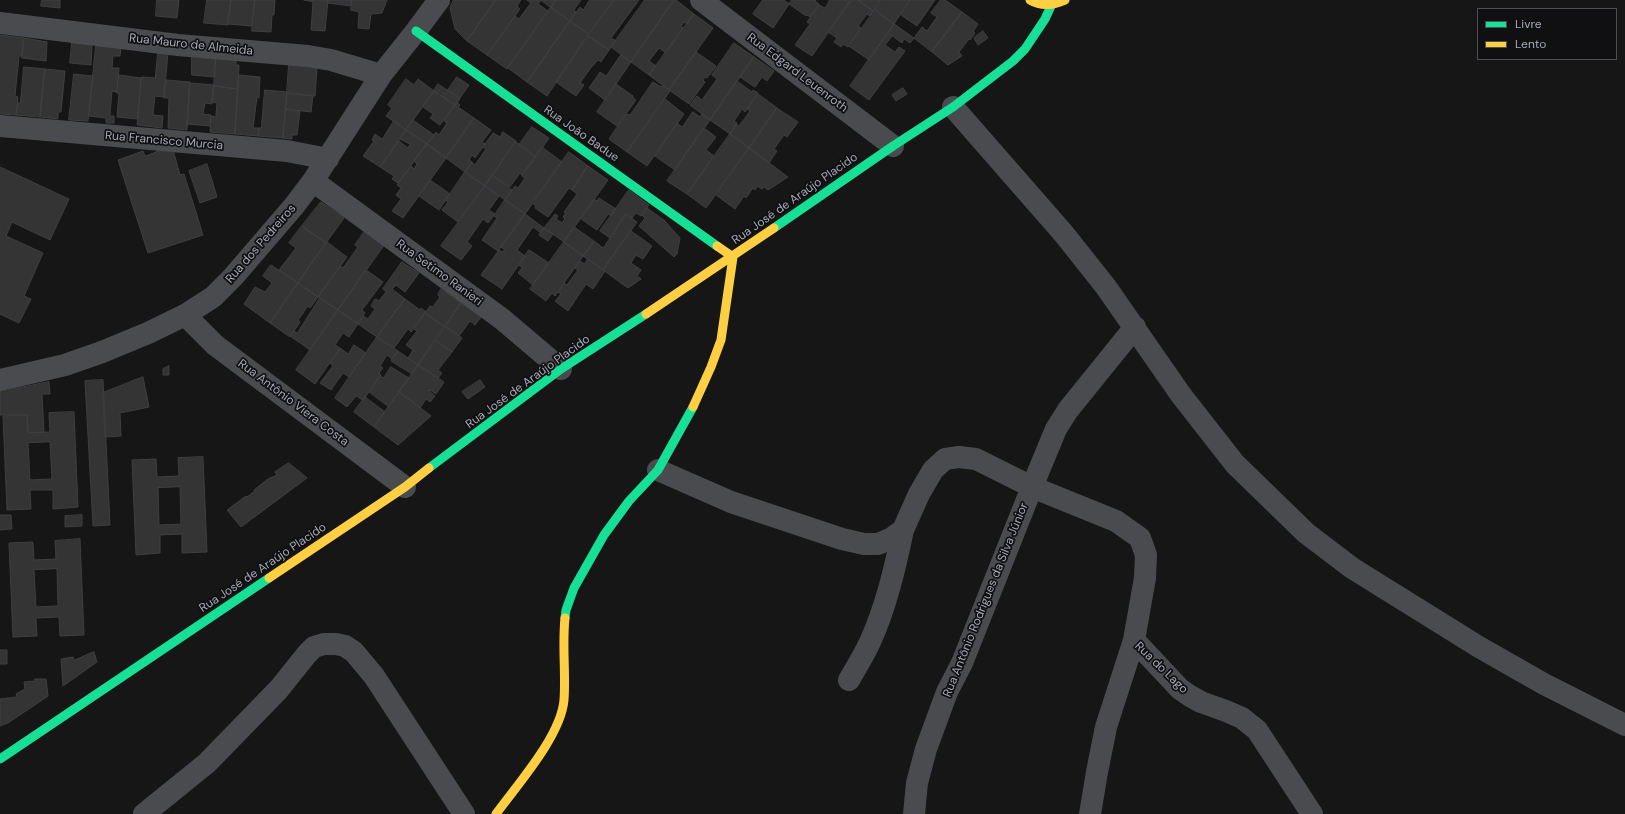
<!DOCTYPE html>
<html>
<head>
<meta charset="utf-8">
<style>
	body { margin:0 }
	#map { position:relative; width:1625px; height:814px; overflow:hidden; background:#161616; font-family:"DM Sans",sans-serif }
	canvas { display:block }
	.legend { position:absolute; left:1477px; top:8px; width:140px; height:52px; box-sizing:border-box; background:#101012; border:1px solid #4c4e54; margin:0; padding:5px 7px; list-style:none; font-size:12px; color:#a7aab8 }
	.legend li { display:flex; align-items:center; gap:8px; height:20px }
	.legend b { width:20px; border:1px solid #4c4e54 }
</style>
</head>
<body>
<div id="map">
<canvas width="1625" height="814"></canvas>
<ul class="legend">
<li><b style="height:5px;background:#16e098"></b>Livre</li>
<li><b style="height:5px;background:#ffcf43"></b>Lento</li>
</ul>
</div>
<script>
const g = document.querySelector('canvas').getContext('2d');
g.lineJoin = 'round';
function fill(path, color) { g.fillStyle = color; g.fill(path, 'evenodd'); }
function stroke(path, color, width, dash) { g.strokeStyle = color; g.lineWidth = width; g.lineCap = dash ? 'butt' : 'round'; g.setLineDash(dash || []); g.stroke(path); }
function label(font, color, halo, rows, align = 'center') {
  g.font = font + ' "DM Sans",sans-serif'; g.lineWidth = 3.5; g.setLineDash([]); g.textBaseline = 'middle'; g.strokeStyle = halo; g.fillStyle = color; for (const [text, x, y, turn = 0] of rows) {
    g.save(); g.translate(x, y); g.rotate((+turn || 0) * Math.PI / 180); g.textAlign = isNaN(turn) ? turn : align; if (halo) g.strokeText(text, 0, 0); g.fillText(text, 0, 0); g.restore();
  }
}
const building = new Path2D(`
	M42,0H60V8L41,6Z
	M157,0H179L177,18L156,16Z
	M207,0H231L228,25L204,23Z
	M231,0H255L252,26L228,24Z
	M255,0H275L274,15H272L271,32L252,31Z
	M304,0H328L325,31L311,30L313,2Z
	M328,0H352L351,6L328,3Z
	M352,0H387L382,13L371,14L369,29L358,28L359,12L351,10Z
	M454,0H496L467,41L455,29L450,8Z
	M496,0H521L517,6L520,9L487,55L467,41Z
	M527,0H541L538,4L548,11L507,69L487,55L515,16L519,19L531,3Z
	M541,0H556L551,7Z
	M556,0H581L574,10L576,12L570,21L551,7Z
	M590,0H614L589,34L570,21L580,7L583,10Z
	M614,0H639L611,38L616,41L609,50L588,36Z
	M645,0H674L631,62L611,47Z
	M674,0H676L694,14L687,24L684,22L681,26L683,28L666,53L659,48L649,61L656,66L649,75L631,62Z
	M763,0H784L789,4L773,28L753,14Z
	M792,0H816L815,1L819,4L810,17L807,15L806,16L789,4Z
	M830,0H851L812,56L795,45L810,24L807,22L819,5L825,8Z
	M851,0H858L873,11L870,16L867,14L858,26L861,28L848,47L843,44L841,47L834,42L837,38L828,32Z
	M858,0H881L873,11Z
	M881,0H910L894,24L875,10Z
	M910,0H935L917,26L901,15Z
	M941,0H945L962,12L932,52L914,38L922,27L927,31L937,17L931,13Z
	M551,7L570,21L527,82L508,68Z
	M875,10L894,24L869,60L849,46Z
	M962,12L978,24L973,32L975,33L970,40L969,39L959,52L962,56L948,65L932,52Z
	M694,14L713,28L669,90L649,75Z
	M570,21L589,34L547,96L527,82Z
	M894,24L914,38L910,43L904,39L902,43L888,33Z
	M983,31L988,38L978,45L974,38Z
	M888,33L892,36L885,45L895,52L899,47L905,51L869,100L850,86Z
	M0,35L24,38L22,56H19L15,96L18,97L16,115L0,114Z
	M588,36L609,50L601,62L598,60L590,69L580,83L584,85L576,96L556,82Z
	M24,38L47,42L46,61L22,58Z
	M72,43L92,45L91,65L70,63Z
	M734,43L754,57L710,120L690,105L697,96L702,100L717,79L712,75Z
	M96,46L121,48L120,56H113L112,68H119L117,92L112,91L110,114V116H114V123H106V118L89,116Z
	M158,52L168,53L164,97L155,96L153,114V115L163,116L162,128L137,125L141,78L142,77L155,78Z
	M696,52L716,66L707,78L705,77L703,80L705,82L689,104L669,90Z
	M621,55L631,62L605,100L589,88L600,72L606,76Z
	M192,56L216,58L214,77L192,75Z
	M754,57L774,71L767,81L762,77L755,87L740,77Z
	M216,58L236,60V65H239L238,89L214,86Z
	M289,65L317,68L315,96L287,93Z
	M24,67L45,69L40,117L16,115L18,103H20Z
	M45,69L65,71L61,112H58V119L40,117Z
	M74,74L93,76L88,121L69,120Z
	M119,75L141,78L138,119L117,117L119,93H117Z
	M239,75L260,77L259,95V98L257,97L253,128H259L258,136L235,134Z
	M457,77L469,85L460,98L448,90Z
	M406,79L414,85L418,79L434,91L406,130L386,116L392,108L388,105Z
	M166,80L190,82L187,130L168,128L169,98H164Z
	M737,81L752,92L753,90L758,93L745,112L742,109L734,121L737,123L730,134L710,120Z
	M653,82L661,87L663,85L670,91L627,152L609,139L626,114L630,115Z
	M190,83L214,85L212,104L205,103L203,114L211,115L210,126L187,124Z
	M438,84L460,99L455,105L434,91Z
	M616,84L633,96V98L636,100L617,126L597,112Z
	M214,86L238,89L235,134L210,132L211,116L216,117V114L217,103L212,102Z
	M903,88L907,94L896,101L892,95Z
	M265,90L287,92L283,138L258,136L259,128H261Z
	M434,91L455,105L440,125L430,118L433,114L423,107Z
	M287,93L313,96L311,112L286,109Z
	M758,94L777,108L749,148L730,134L736,124L739,126L750,111L747,109Z
	M665,99L684,114L647,166L627,152Z
	M457,102L460,105L458,107L474,118L446,158L427,144L436,132L439,135L447,123L444,121Z
	M777,108L798,122L787,137L784,135L774,149L777,151L769,163L749,148Z
	M286,109L300,111L297,135H292V139L283,138Z
	M693,112L700,117L702,114L710,120L675,170L655,156L677,123L682,127Z
	M474,118L491,130L482,142L485,144L475,158L472,155L469,160L472,162L465,172L446,158Z
	M413,120L434,135L427,144L406,130Z
	M394,121L406,130L380,167L363,156L374,141L372,140L375,134L382,139Z
	M532,127L549,138L536,157L519,145Z
	M704,128L716,137L706,150L714,156L687,194L667,181Z
	M406,130L427,144L398,183L392,179L394,176L380,167L399,141L408,148L410,144L400,139Z
	M503,132L516,141L485,186L465,172L472,162L475,165L486,149L483,147L493,133L500,137Z
	M730,134L749,148L706,208L687,194Z
	M516,142L536,157L522,175L520,173L510,187L492,175Z
	M427,144L446,158L403,218L392,211L401,199L396,195L401,188L397,185L411,166L414,169L417,164L414,161Z
	M172,146L180,175L184,174L203,235L148,253L118,160L143,151L145,156Z
	M542,147L562,162L525,214L505,200L515,186L518,188L525,178L522,176Z
	M749,148L788,177L768,190L764,187L762,189L757,186L755,190L753,188L746,198L744,196L735,209L716,195Z
	M569,152L588,166L572,190L569,188L548,217L535,208L536,206L532,203Z
	M207,164L217,197L200,203L189,171Z
	M588,166L608,180L564,242L544,228L555,214L558,216L556,219L562,223L565,219L563,217L566,213L564,212L577,194L572,190Z
	M0,167L69,199L50,240L12,222L6,236L43,253L24,296L31,299L19,323L0,314Z
	M465,172L485,186L458,222L442,210L448,202L446,200Z
	M492,175L512,190L505,200L485,186Z
	M430,180L450,194L439,210L419,196Z
	M485,186L499,196L489,210L495,214L488,223L483,219L467,242L472,246L461,260L441,246Z
	M629,190L649,205L641,216L636,213L632,218L626,214L610,238L600,231Z
	M599,198L616,209L611,216L608,214L597,230L580,218L594,199L597,201Z
	M505,200L525,214L498,251L482,240L497,218L494,216Z
	M321,202L344,218L326,243L302,226Z
	M647,208L664,220L680,238L677,254L674,257L639,226L645,218L642,215Z
	M525,214L544,228L541,233L533,227L517,250L525,256L502,289L481,275L499,250L502,252L505,250L501,247Z
	M626,214L637,222L603,270L583,256L594,241L603,248Z
	M302,226L326,243L298,283L279,270L296,248L289,243Z
	M574,227L594,241L583,256L564,242Z
	M544,228L553,234L548,241L539,235Z
	M365,231L385,244L338,310L318,297L340,266L343,268L358,247L355,245Z
	M631,231L652,246L643,259L636,255L631,263L641,270L637,276L641,279L628,288L603,270Z
	M327,242L347,257L318,297L298,283Z
	M564,242L583,256L555,296L552,293L546,301L530,289Z
	M529,250L549,263L533,285L518,273L522,268L519,265Z
	M588,259L605,271L593,289L586,284L568,311L555,301L561,294L558,292L564,283L567,285L578,270L575,268L580,261L584,264Z
	M402,262L419,273L405,292L396,285L392,289L405,299L377,337L358,324L363,316L368,319L375,309L371,306L375,299L379,301L386,292L383,289Z
	M271,265L298,283L270,323L244,304L255,287L265,292L272,283L263,276Z
	M366,270L383,282L362,310L365,313L358,324L338,310Z
	M298,283L318,297L310,308L308,306L298,320L300,322L290,337L270,323Z
	M441,289L461,303L445,327L425,313L430,306L433,307L440,297L438,295Z
	M320,298L338,310L310,350L290,336L294,331L297,333Z
	M405,299L420,310L421,308L426,312L411,332L408,329L394,348L377,337Z
	M461,303L481,317L475,325L470,321L459,336L445,326Z
	M338,310L358,324L349,337L343,333L335,345L340,348L315,384L296,370Z
	M425,313L445,327L418,365L408,358L413,350L406,345L417,331L414,329Z
	M445,326L462,338L452,352L435,340Z
	M377,337L398,351L392,359L387,355L380,366L383,368L379,373L381,375L363,400L356,396L347,407L335,398Z
	M435,340L452,352L438,370L442,373L438,378L418,365Z
	M354,345L366,353L349,377L343,373L331,390L320,383L333,366L330,363L340,348L348,354Z
	M398,351L418,365L412,374L391,361Z
	M418,365L444,382L436,394L430,390L429,391L435,396L430,402L426,399L420,408L399,392Z
	M169,366V375H163V369Z
	M391,367L409,378L389,407L369,392L380,376L383,378Z
	M143,377L149,407L120,413L121,436L105,437L103,393Z
	M103,380L110,525L93,526L85,381Z
	M480,380L485,387L468,399L462,392Z
	M49,382L50,394H42L44,432L28,433L27,415H0V392Z
	M399,392L431,416L398,445L374,427Z
	M365,397L385,412L374,427L354,412Z
	M74,412L78,507L53,509V490H30L31,509L7,510L3,416L27,415L28,433L50,432L49,413ZM50,442L52,479L30,480L28,443Z
	M203,457L207,552L182,553V534L160,535V553L136,555L132,460L156,459L157,477L179,476L178,458ZM180,487L181,524L159,525L158,488Z
	M289,463L307,478L241,527L227,510L246,496L247,497L255,491L254,490L268,479L277,475L275,472Z
	M0,515H11L12,529L0,530Z
	M82,515V526L65,527V516Z
	M80,539L84,635L60,636L59,617L36,618L37,636L13,637L9,543L33,542L34,560L56,559L55,541ZM57,569L58,606L36,607L34,570Z
	M0,650H7V664H0Z
	M94,652L97,662L63,686L61,659L73,657L74,660Z
	M35,679H46L48,696L8,723L0,726V699L17,697L16,694L25,689L24,682L35,681Z`);
fill(building, '#343435');
stroke(building, '#3e3f42', 1);
stroke(new Path2D(`
	M701,0L893,146
	M0,23L178,45L308,56L331,60L381,75
	M953,107L1064,234L1106,287L1181,395L1235,464L1306,533L1352,568L1479,647L1544,684L1625,725
	M0,126L287,151L328,159
	M313,181L502,319L561,369
	M185,315L215,345L405,487
	M0,380L65,365L102,352L148,333L185,315L213,297L233,277L294,206L313,181L381,75L416,31L439,0
	M658,470L731,502L842,539L864,544H878L892,538L903,530L919,494L933,470L945,459L959,457L976,459L1032,487L962,663L947,692L926,749L917,783L914,814
	M1134,640L1180,689L1190,696L1201,702L1226,711L1242,718L1257,730L1312,814
	M849,680C856,668 864,655 870,642C886,607 895,568 903,530
	M144,814L207,763L279,689L307,654L314,647L324,644H336L345,646L354,652L374,676L464,814
	M1090,814L1097,772L1106,727L1134,640L1145,578L1146,555L1140,538L1116,521L1032,487L1056,429L1068,410L1135,327`), '#4a4b4f', 22);
stroke(new Path2D(`
	M416,31L717,246
	M774,228L893,146L953,107L1013,61L1025,49L1045,19L1051,6
	M429,468L561,369L646,314
	M565,618L566,610L574,588L604,535L629,501L658,470L693,407
	M0,759L269,578`), '#16e098', 9);
stroke(new Path2D(`
	M1030,0C1042,7 1053,5 1065,0
	M646,314L774,228
	M693,407L711,367L721,340L733,257L717,246
	M269,578L405,487L429,468
	M496,814C517,785 561,736 564,700C566,673 562,646 565,618`), '#ffcf43', 9);
label('12px', '#a7aab8', '#101012', [
	["Rua Mauro de Almeida",191,45,6],
	["Rua Edgard Leuenroth",797,73,37],
	["Rua João Badue",581,134,35],
	["Rua Francisco Murcia",164,141,5],
	["Rua José de Araújo Placido",795,199,-35],
	["Rua dos Pedreiros",261,244,-49],
	["Rua Setimo Ranieri",439,273,36],
	["Rua José de Araújo Placido",528,382,-36],
	["Rua Antônio Viera Costa",293,403,37],
	["Rua José de Araújo Placido",263,568,-34],
	["Rua Antônio Rodrigues da Silva Júnior",986,600,-68],
	["Rua do Lago",1161,668,44]
]);
</script>
</body>
</html>
